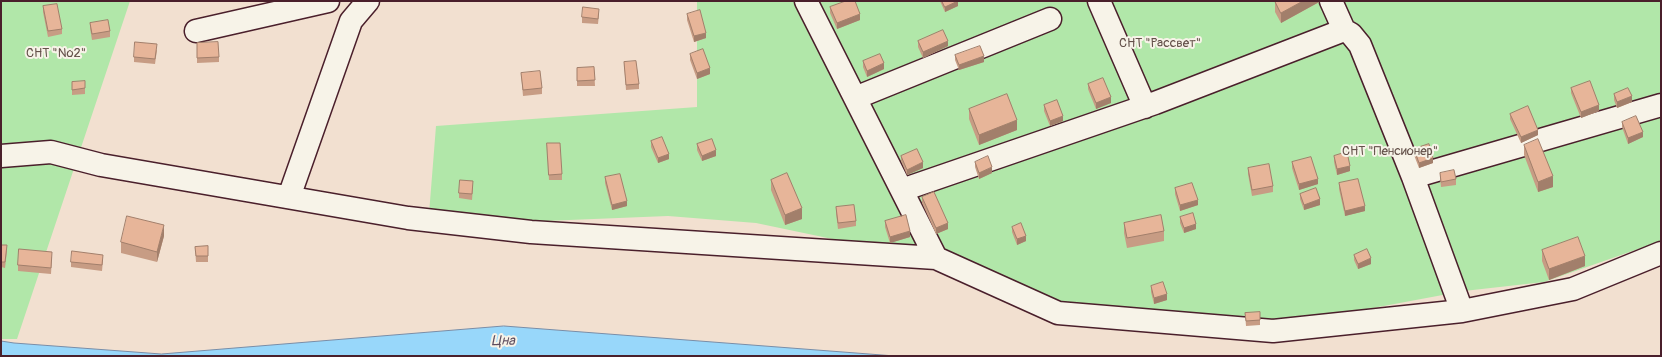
<!DOCTYPE html>
<html>
<head>
<meta charset="utf-8">
<style>
	body { margin:0 }
	#map { position:relative; width:1662px; height:357px; overflow:hidden; background:#f2e0d0; font-family:Pangolin,sans-serif }
	canvas { display:block }
	.frame { position:absolute; inset:0; border:2px solid #4a1f2b; pointer-events:none }
</style>
</head>
<body>
<div id="map">
<canvas width="1662" height="357"></canvas>
<div class="frame"></div>
</div>
<script>
const g = document.querySelector('canvas').getContext('2d');
g.lineJoin = 'round';
function fill(path, color) { g.fillStyle = color; g.fill(path, 'evenodd'); }
function stroke(path, color, width, dash) { g.strokeStyle = color; g.lineWidth = width; g.lineCap = dash ? 'butt' : 'round'; g.setLineDash(dash || []); g.stroke(path); }
function label(font, color, halo, rows, align = 'center') {
  g.font = font + ' Pangolin,sans-serif'; g.lineWidth = 4; g.setLineDash([]); g.textBaseline = 'middle'; g.strokeStyle = halo; g.fillStyle = color; for (const [text, x, y, turn = 0] of rows) {
    g.save(); g.translate(x, y); g.rotate((+turn || 0) * Math.PI / 180); g.textAlign = isNaN(turn) ? turn : align; if (halo) g.strokeText(text, 0, 0); g.fillText(text, 0, 0); g.restore();
  }
}
fill(new Path2D(`
	M1,1H130L17,339H1Z
	M697,1H1661V241L1544,282L1464,291L1250,331L1090,313L928,259L756,223L668,216L495,223L429,214L436,126L697,107Z`), '#b1e7a9');
const water = new Path2D(`
	M504,326L895,356H1V341L14,343L161,354Z`);
fill(water, '#98d7fa');
stroke(water, '#798da7', 1);
const minor = new Path2D(`
	M806,1L936,258L1058,313L1273,331L1462,311L1573,289L1661,253
	M1099,1L1145,107
	M1331,1L1344,30
	M196,31L328,1
	M855,98L1050,19
	M1,156L51,152L101,165L408,218L531,232L936,258
	M1413,177L1462,311
	M902,190L1155,103L1344,30L1351,34L1360,45L1413,177L1661,105
	M289,197L351,21L368,1`);
stroke(minor, '#4a1f2b', 25);
stroke(minor, '#f7f3e8', 22);
fill(new Path2D(`
	M940,1H958V6L945,12Z
	M1275,1H1321L1281,23L1275,12Z
	M43,6L62,29V34L48,37L43,12Z
	M830,7L860,20L837,29L830,13Z
	M599,14L598,24L582,23V17Z
	M687,14L706,38L694,42L687,20Z
	M90,23L110,31V37L92,40L90,28Z
	M918,41L948,46L923,58L918,47Z
	M197,43L219,57V62L197,63Z
	M157,50L155,64L134,62V57Z
	M690,54L710,74L697,79L690,60Z
	M955,55L984,62L959,70L955,60Z
	M863,61L884,69L867,77L863,67Z
	M624,62L639,84V89L626,90Z
	M594,67L595,86H577V68Z
	M521,73L542,88V94L523,96Z
	M72,82L85,88V94L72,95Z
	M1088,84L1111,103L1096,109L1088,89Z
	M1571,88L1599,111L1581,118L1571,93Z
	M1614,94L1632,102L1617,108L1614,100Z
	M1044,105L1063,121L1050,126L1044,111Z
	M969,109L1017,130L979,145L969,119Z
	M1510,114L1538,135L1521,143L1510,119Z
	M1622,122L1643,137L1628,144L1622,127Z
	M651,141L669,159L658,163L651,147Z
	M547,143L562,174V180H549Z
	M697,144L716,156L702,161L697,150Z
	M1524,145L1553,187L1538,192L1524,155Z
	M1414,149L1433,163L1419,168L1414,155Z
	M901,156L923,168L907,175L901,161Z
	M1334,156L1350,171L1337,175L1334,162Z
	M975,162L992,173L979,179L975,167Z
	M1292,162L1318,184L1299,190L1292,168Z
	M1248,168L1273,186V192L1252,196L1248,174Z
	M1440,173L1456,179V185L1441,187L1440,178Z
	M605,177L627,206L612,210L605,183Z
	M771,180L802,219L785,225L771,190Z
	M1339,183L1365,211L1345,216L1339,189Z
	M473,187L472,200L459,198V193Z
	M1175,188L1198,205L1180,211L1175,194Z
	M1300,194L1320,205L1304,210L1300,199Z
	M922,197L948,229L936,234L922,203Z
	M836,207L856,221V226L838,229L836,213Z
	M1180,217L1196,229L1184,233L1180,223Z
	M885,221L910,237L890,243L885,227Z
	M1124,223L1164,231V241L1127,248L1124,233Z
	M1012,227L1026,241L1017,245L1012,232Z
	M164,236L157,262L121,253V242Z
	M1,245L7,251L5,268L1,267Z
	M208,246V262H196L195,247Z
	M1542,250L1585,266L1549,280L1542,261Z
	M1354,255L1371,264L1358,269L1354,260Z
	M52,257L51,274L18,271V265Z
	M103,260L102,271L71,267V262Z
	M1151,286L1167,300L1154,304L1151,292Z
	M1245,313L1260,320V325L1246,326Z`), '#c79c84');
fill(new Path2D(`
	M958,1V6L945,12V7Z
	M1303,1H1321L1281,23V13Z
	M860,14V20L837,29V23Z
	M706,33V38L694,42V36Z
	M948,41V46L923,58V52Z
	M984,56V62L959,70V65Z
	M884,63V69L867,77V71Z
	M710,68V74L697,79V73Z
	M1632,96V102L1617,108V102Z
	M1111,97V103L1096,109V103Z
	M1599,105V111L1581,118V112Z
	M1063,116V121L1050,126V121Z
	M1017,120V130L979,145V135Z
	M1538,130V135L1521,143V137Z
	M1643,132V137L1628,144V138Z
	M716,150V156L702,161V156Z
	M669,154V159L658,163V158Z
	M1433,158V163L1419,168V163Z
	M923,162V168L907,175V170Z
	M1350,166V171L1337,175V169Z
	M992,167V173L979,179V173Z
	M1553,176V187L1538,192V182Z
	M1318,179V184L1299,190V184Z
	M1320,199V205L1304,210V205Z
	M1198,200V205L1180,211V205Z
	M627,201V206L612,210V205Z
	M1365,206V211L1345,216V211Z
	M802,208V219L785,225V215Z
	M948,223V229L936,234V228Z
	M1196,224V229L1184,233V228Z
	M164,225V236L157,262V252Z
	M910,231V237L890,243V237Z
	M1026,236V241L1017,245V239Z
	M1585,256V266L1549,280V269Z
	M1371,258V264L1358,269V264Z
	M1167,294V300L1154,304V298Z`), '#a27f6b');
const building = new Path2D(`
	M846,1H855L860,14L837,23L830,7Z
	M942,1H958L945,7Z
	M1275,1H1303L1281,13Z
	M57,4L62,29L48,31L43,6Z
	M583,7L599,9L598,19L582,17Z
	M700,10L706,33L694,36L687,14Z
	M108,20L110,31L92,34L90,23Z
	M943,30L948,41L923,52L918,41Z
	M135,42L157,44L155,59L134,57Z
	M218,42L219,57L197,58V43Z
	M980,46L984,56L959,65L955,55Z
	M703,49L710,68L697,73L690,54Z
	M880,54L884,63L867,71L863,61Z
	M636,61L639,84L626,85L624,62Z
	M594,67L595,80L577,81V68Z
	M540,71L542,88L523,90L521,73Z
	M1103,78L1111,97L1096,103L1088,84Z
	M85,81V88L72,90V82Z
	M1590,81L1599,105L1581,112L1571,88Z
	M1628,88L1632,96L1617,102L1614,94Z
	M1007,94L1017,120L979,135L969,109Z
	M1057,100L1063,116L1050,121L1044,105Z
	M1528,106L1538,130L1521,137L1510,114Z
	M1636,116L1643,132L1628,138L1622,122Z
	M662,137L669,154L658,158L651,141Z
	M712,139L716,150L702,156L697,144Z
	M1538,139L1553,176L1538,182L1524,145Z
	M547,143H560L562,174L549,175Z
	M1429,144L1433,158L1419,163L1414,149Z
	M917,149L923,162L907,170L901,156Z
	M1347,152L1350,166L1337,169L1334,156Z
	M988,156L992,167L979,173L975,162Z
	M1311,157L1318,179L1299,184L1292,162Z
	M1269,164L1273,186L1252,190L1248,168Z
	M1454,170L1456,179L1441,182L1440,173Z
	M787,173L802,208L785,215L771,180Z
	M620,174L627,201L612,205L605,177Z
	M1358,179L1365,206L1345,211L1339,183Z
	M460,180L473,181L472,194L459,193Z
	M1192,183L1198,200L1180,205L1175,188Z
	M1316,188L1320,199L1304,205L1300,194Z
	M934,192L948,223L936,228L922,197Z
	M854,205L856,221L838,223L836,207Z
	M1193,213L1196,224L1184,228L1180,217Z
	M906,215L910,231L890,237L885,221Z
	M1161,215L1164,231L1127,238L1124,223Z
	M127,216L164,225L157,252L121,242Z
	M1021,223L1026,236L1017,239L1012,227Z
	M1578,237L1585,256L1549,269L1542,250Z
	M1,245H7L5,262H1Z
	M208,246V256H196L195,247Z
	M19,249L52,252L51,268L18,265Z
	M1367,249L1371,258L1358,264L1354,255Z
	M72,251L103,255L102,265L71,262Z
	M1163,282L1167,294L1154,298L1151,286Z
	M1260,312V320L1246,321L1245,313Z`);
fill(building, '#e7b599');
stroke(building, '#a27f6b', 1);
label('13px', '#64514a', '#f7f3e8', [
	["СНТ \"Рассвет\"",1160,44],
	["СНТ \"№2\"",56,54],
	["СНТ \"Пенсионер\"",1390,152]
]);
label('italic 14px', '#5e4d5f', '#f7f3e8', [
	["Цна",503,341]
]);
</script>
</body>
</html>
